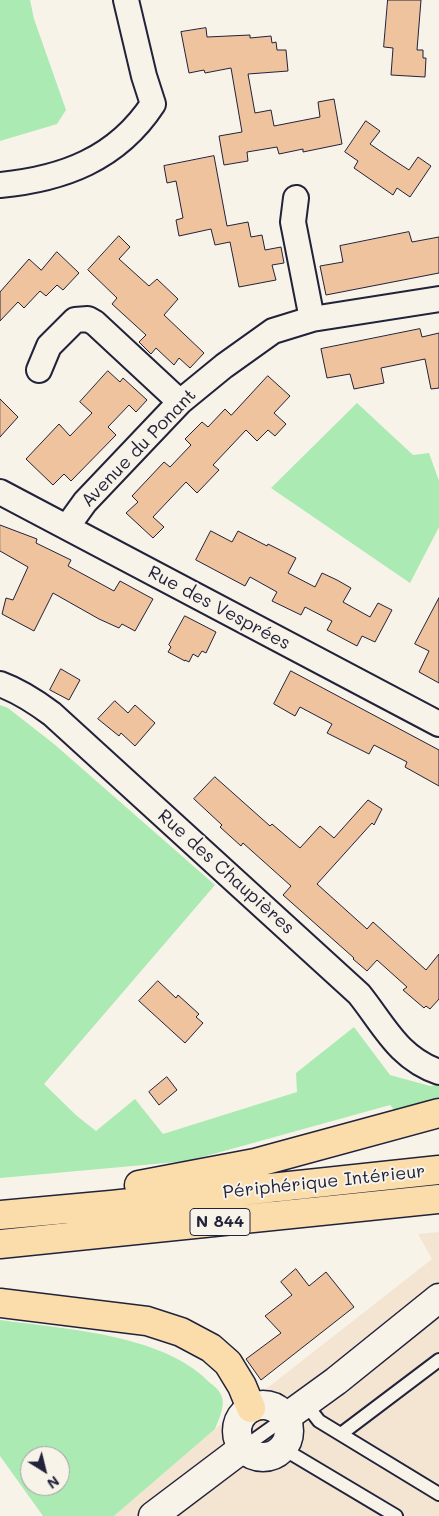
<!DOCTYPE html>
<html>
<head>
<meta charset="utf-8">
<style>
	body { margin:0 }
	#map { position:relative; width:439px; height:1516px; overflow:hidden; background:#f7f3e8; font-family:Mali,sans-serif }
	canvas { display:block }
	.north { position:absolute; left:20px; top:1446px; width:50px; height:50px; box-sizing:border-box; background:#f7f3e8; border:1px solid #a29fa3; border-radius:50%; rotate:144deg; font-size:14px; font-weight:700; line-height:20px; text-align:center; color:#22223b }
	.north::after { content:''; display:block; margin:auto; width:18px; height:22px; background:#22223b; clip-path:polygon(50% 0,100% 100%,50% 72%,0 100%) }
</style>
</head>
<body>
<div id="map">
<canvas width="439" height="1516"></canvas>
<div class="north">N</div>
</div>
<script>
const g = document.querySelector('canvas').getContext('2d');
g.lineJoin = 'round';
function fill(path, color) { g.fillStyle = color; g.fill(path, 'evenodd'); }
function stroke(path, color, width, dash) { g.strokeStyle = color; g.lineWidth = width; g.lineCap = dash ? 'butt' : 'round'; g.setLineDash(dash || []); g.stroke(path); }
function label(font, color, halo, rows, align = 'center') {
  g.font = font + ' Mali,sans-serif'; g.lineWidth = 4; g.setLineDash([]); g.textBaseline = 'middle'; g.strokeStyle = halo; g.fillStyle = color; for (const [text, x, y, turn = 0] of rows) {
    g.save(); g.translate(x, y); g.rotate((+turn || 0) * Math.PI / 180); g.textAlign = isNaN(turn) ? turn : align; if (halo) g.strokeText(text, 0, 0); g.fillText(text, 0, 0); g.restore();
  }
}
fill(new Path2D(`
	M439,1232V1516H114L215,1429L432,1259L418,1234Z`), '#f4e5d2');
fill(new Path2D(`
	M0,0H30L34,19L66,110L57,124L0,141Z
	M357,403L413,455L429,453L439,481V527L410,583L271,488Z
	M0,705L8,708L54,744L215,885L44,1084L77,1116L96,1131L135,1099L163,1134L297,1092L296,1073L354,1027L390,1075L430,1086L439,1085V1101L397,1113L390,1105L188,1161L0,1178Z
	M0,1320C64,1329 163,1334 209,1382C213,1385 218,1389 220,1393C227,1403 219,1419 215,1429L114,1516H43L0,1456ZM30,1456H60V1486H30Z`), '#abeab2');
const building = new Path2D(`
	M388,0H421L417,50H423V58H426L425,77L391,75L393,48L384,47Z
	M206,28L207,37L250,35V38L271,36L272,43L276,42L277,50H286L288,71L248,74L255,113L271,110L274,126L320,117L318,102L334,99L342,144L303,152V149L279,154L277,147L247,152L248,161L224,165L219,136L242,132L231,68L205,73L204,70L189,73L181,32Z
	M366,121L380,131L370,144L389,157L409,170L418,157L431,166L410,197L397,188L393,195L354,168L358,161L345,152Z
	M214,156L227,226L248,222L251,237L262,235L265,250L281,247L284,263L272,265L276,280L239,287L230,242L215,245L211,229L179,236L176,220L183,218L176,181L167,183L164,166Z
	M409,232L412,242L439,237V273L326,295L320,266L343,262L340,246Z
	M119,236L130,247L119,259L149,286L157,279L178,299L164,315L204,353L190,368L179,358L174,365L156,348L151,354L139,342L146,335L112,304L117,298L88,270Z
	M57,252L79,273L63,290L57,285L46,296L40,291L24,308L18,302L0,321V292L29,259L41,270Z
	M420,329L422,337L439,333V388L431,389L425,359L381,368L384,383L354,389L350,374L327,378L321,349Z
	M108,371L120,382L123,378L147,400L136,412L129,405L108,427L116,435L71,481L64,474L53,485L26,459L59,424L70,436L92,413L80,402Z
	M268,376L290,396L274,413L286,424L275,436L268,430L257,441L246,430L213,465L219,470L197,493L186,482L153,517L164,527L153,538L126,513L138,502L132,496L164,462L170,467L191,445L185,439L202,422L208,427L225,409L231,415Z
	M0,399L18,417L0,437Z
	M0,525L37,539L36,543L71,560L68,566L114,591L120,581L153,599L135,631L122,624L119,628L99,619L53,593L34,631L2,614L6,598L13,600L28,567L0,551Z
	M211,531L232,542L238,531L267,546L268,544L296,558L288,573L315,587L322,573L337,580L351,588L343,602L370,617L378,603L392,610L375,642L362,636L357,646L327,630L332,621L305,607L301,615L272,601L277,592L250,577L245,586L196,560Z
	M439,598V683L419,672L429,651L415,644Z
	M185,616L216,632L206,653L202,651L198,657L193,654L189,662L185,660V661L168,652L171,647L169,645Z
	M61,669L80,680L69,700L50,690Z
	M291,671L439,750V786L405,767L407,762L374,745L369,754L327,733L332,724L300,707L295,716L274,704Z
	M115,701L128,713L135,705L155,723L135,746L121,733L119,736L98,719Z
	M215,777L270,826L272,824L300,848L320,826L334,838L368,800L382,809L374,825L372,823L317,884L367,929L373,922L426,970L439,954V999L430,1009L426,1006L424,1008L403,990L407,987L377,960L367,971L353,959L354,958L283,895L291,886L243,843L241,846L220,827L222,825L194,799Z
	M158,981L176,998L178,995L199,1014L196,1017L203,1023L185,1043L139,1001Z
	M167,1077L177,1090L159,1105L149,1092Z
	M296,1269L309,1286L326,1272L354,1307L261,1380L246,1359L281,1333L265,1316L292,1295L281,1282Z`);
fill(building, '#eec39d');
stroke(building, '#22223b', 1);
const lane = new Path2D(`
	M305,1403L319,1421L439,1494
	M341,1434L439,1360
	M243,1448L285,1418
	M282,1448L396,1516`);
const street = new Path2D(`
	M0,185C63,179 117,159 153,104L144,76L126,0
	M296,198L293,222L312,319
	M39,370L49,346L75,320L88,319L95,323L180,402
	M0,492L439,724
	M67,527L85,502L180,402L224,366L273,331L312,319L439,299
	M0,684C19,691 36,702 52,714L359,994C384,1025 398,1058 439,1072`);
const secondary = new Path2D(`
	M237 1431a26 26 0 1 1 52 0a26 26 0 1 1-52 0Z
	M285,1418L336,1381L439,1298
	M153,1516L243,1448`);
const highway = new Path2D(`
	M139,1185L255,1163L439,1113
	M0,1215L111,1205L439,1170
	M0,1244L439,1199
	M0,1303L147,1321L181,1332L211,1348L228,1363L242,1386L251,1408`);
stroke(lane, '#22223b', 16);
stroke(street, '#22223b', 28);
stroke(secondary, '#22223b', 31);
stroke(highway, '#22223b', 31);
stroke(lane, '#f7f3e8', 12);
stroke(street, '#f7f3e8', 24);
stroke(secondary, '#f7f3e8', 28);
stroke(highway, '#faddab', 28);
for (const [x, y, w] of [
	[220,1222,60]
]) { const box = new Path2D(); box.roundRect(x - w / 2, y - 13.5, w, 27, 4); g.fillStyle = '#f7f3e8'; g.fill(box); stroke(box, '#22223b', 1); }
label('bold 16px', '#22223b', null, [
	["N 844",220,1222]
]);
label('18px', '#22223b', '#f7f3e8', [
	["Avenue du Ponant",139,448,-46],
	["Rue des Vesprées",219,608,28],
	["Rue des Chaupières",226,872,42],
	["Périphérique Intérieur",324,1182,-6]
]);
</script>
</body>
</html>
